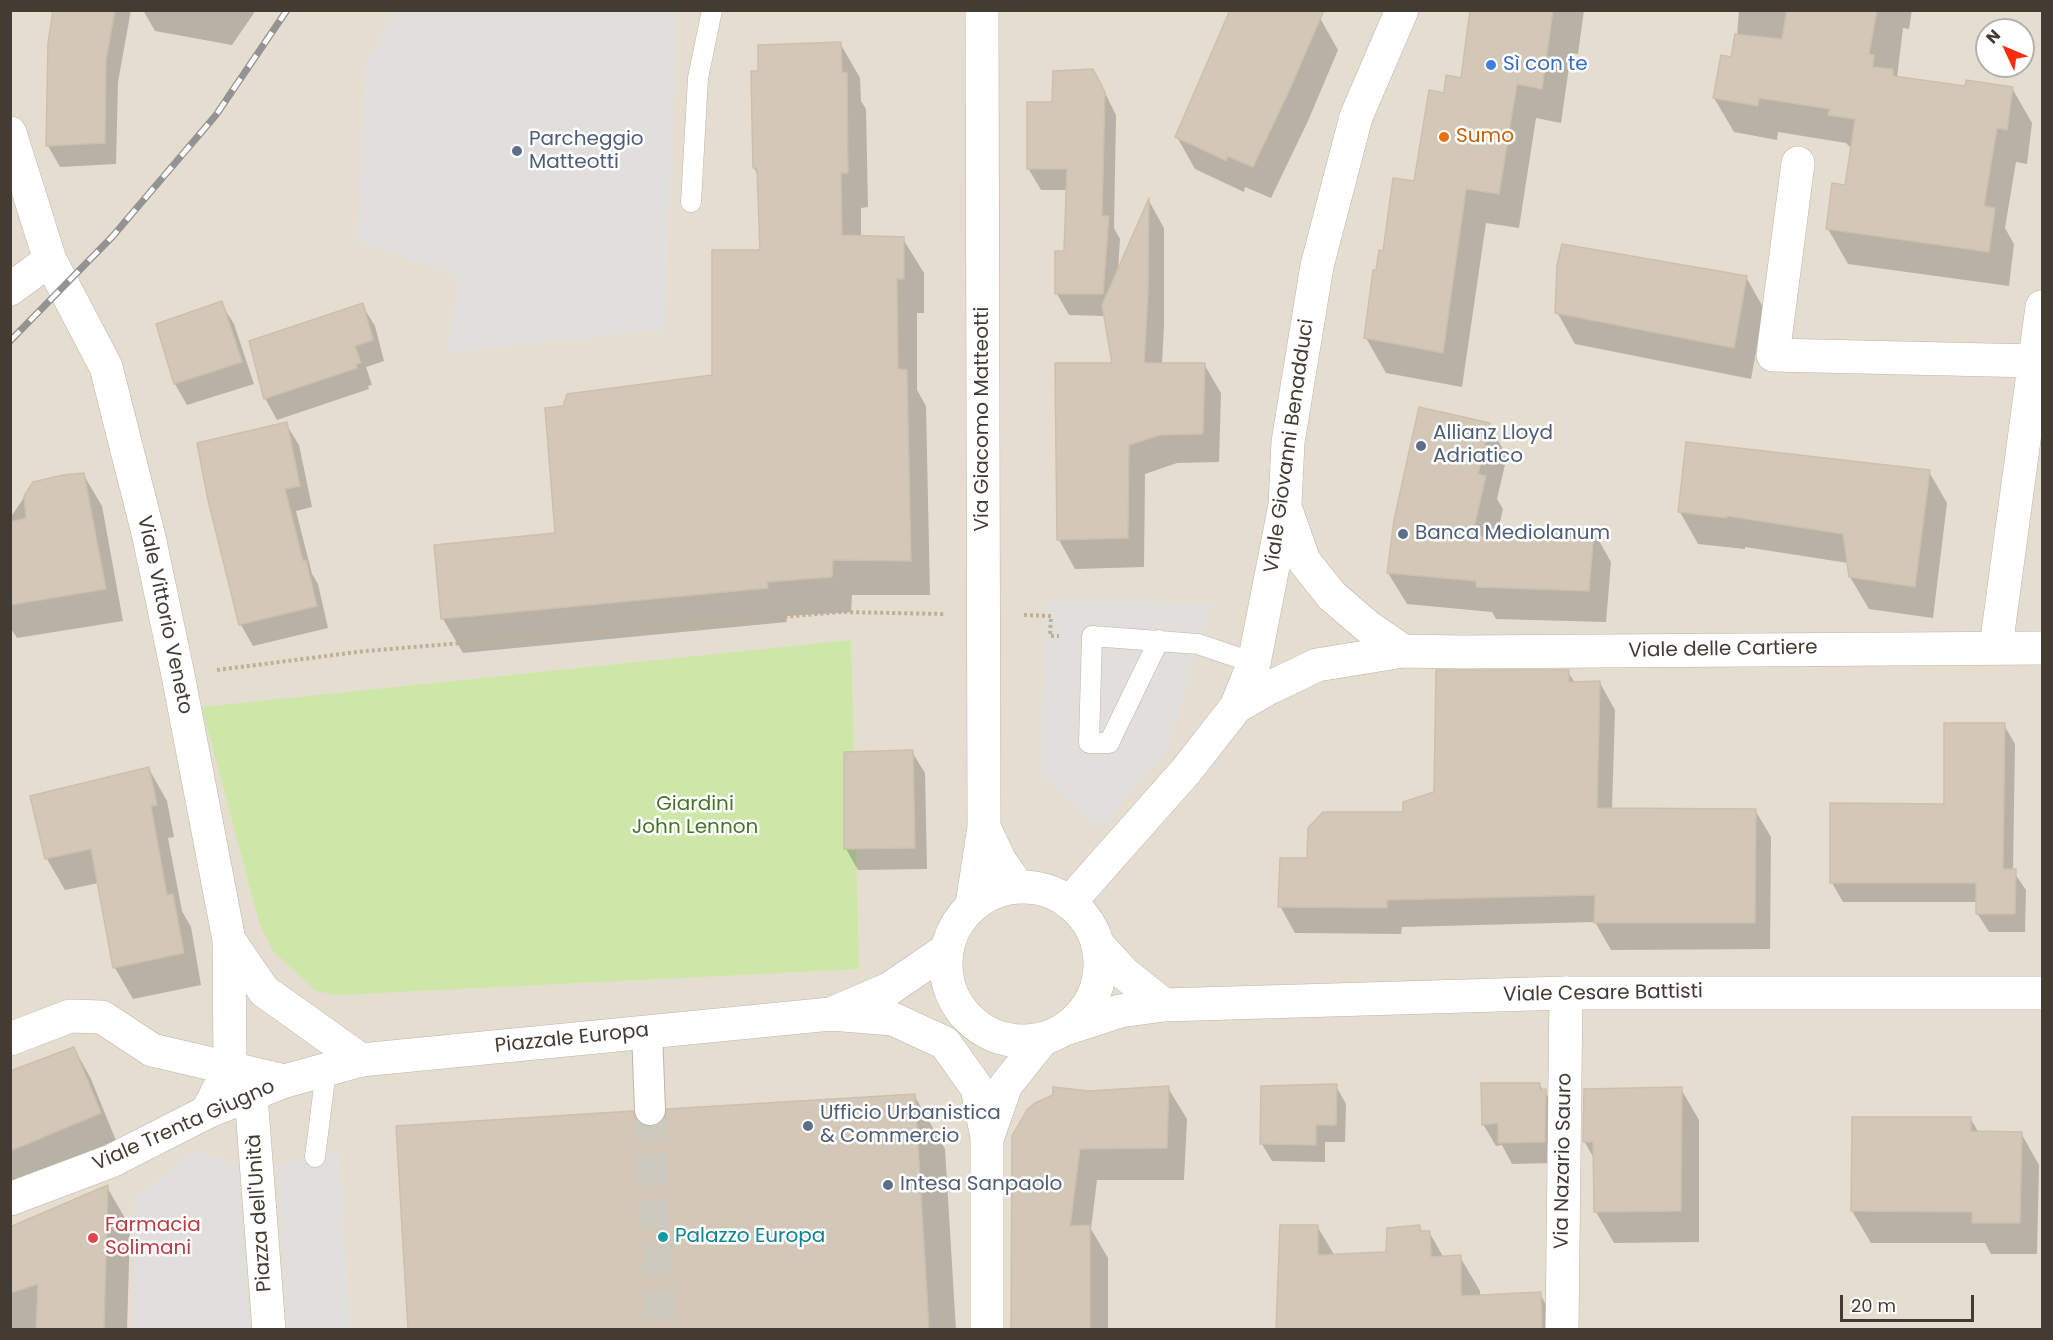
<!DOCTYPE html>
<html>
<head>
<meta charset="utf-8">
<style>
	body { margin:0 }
	#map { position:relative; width:2053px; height:1340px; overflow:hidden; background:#f1ece2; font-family:Poppins,sans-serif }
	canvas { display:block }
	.frame { position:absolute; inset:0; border:12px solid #433c33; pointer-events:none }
	.north { position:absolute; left:1975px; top:18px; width:60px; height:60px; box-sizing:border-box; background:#fff; border:2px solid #b4b1ad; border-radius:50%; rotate:314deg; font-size:16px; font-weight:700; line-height:24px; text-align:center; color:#433c33 }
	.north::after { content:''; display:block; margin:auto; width:21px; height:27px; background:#fd2d0e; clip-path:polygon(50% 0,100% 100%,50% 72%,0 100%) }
	.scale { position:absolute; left:1840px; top:1295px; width:134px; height:27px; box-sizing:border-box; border:3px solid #433c33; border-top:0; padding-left:8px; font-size:18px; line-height:21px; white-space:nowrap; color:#433c33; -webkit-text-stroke:4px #fff; paint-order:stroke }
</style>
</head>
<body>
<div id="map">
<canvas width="2053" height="1340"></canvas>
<div class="frame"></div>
<div class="north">N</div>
<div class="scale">20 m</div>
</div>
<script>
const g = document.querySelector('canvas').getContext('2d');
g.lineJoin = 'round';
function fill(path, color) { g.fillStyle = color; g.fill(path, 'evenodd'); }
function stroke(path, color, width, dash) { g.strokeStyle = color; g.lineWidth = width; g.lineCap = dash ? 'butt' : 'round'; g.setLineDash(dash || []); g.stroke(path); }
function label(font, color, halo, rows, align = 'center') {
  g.font = font + ' Poppins,sans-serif'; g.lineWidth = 5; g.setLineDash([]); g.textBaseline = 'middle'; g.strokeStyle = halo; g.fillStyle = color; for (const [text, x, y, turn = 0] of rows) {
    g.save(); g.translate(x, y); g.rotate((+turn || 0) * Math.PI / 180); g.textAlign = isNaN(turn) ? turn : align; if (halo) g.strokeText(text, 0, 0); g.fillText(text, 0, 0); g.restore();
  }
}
fill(new Path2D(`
	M11,11H2042V1329H11ZM1987,30H2023V66H1987Z`), '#e5ded0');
fill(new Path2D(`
	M851,640L859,969L338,995L316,991L273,951L259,922L202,707Z`), '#cde7a9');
fill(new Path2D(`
	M394,11H677L665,330L446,353L459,277L357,241L366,61Z
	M1044,601L1213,603L1198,644L1181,709L1167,750L1105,824L1089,822L1041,776Z
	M195,1150L238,1164L250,1329H134L133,1199Z
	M339,1152L351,1329H287L277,1164Z`), '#e1dfdb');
fill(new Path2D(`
	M55,10H131L118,82L116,164L60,167L48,146Z
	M143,10H253L254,13L232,45L155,31Z
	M1482,10H1584L1578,54L1571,53L1561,123L1536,118L1519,228L1486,223L1462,387L1386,373L1366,338L1377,272L1416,183L1445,95L1462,79Z
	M1739,10H1912L1909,29L1903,28L1897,78L1967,88H2012L2032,123L2027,164L2016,162L2005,228L2014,244L2009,286L1848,264L1828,229L1847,186L1852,149L1846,143L1778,132L1777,140L1734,132L1714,98L1735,60Z
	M1320,18L1338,50L1308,121L1271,198L1245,187L1244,192L1195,169L1177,137Z
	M840,43L860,78L861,101L866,109L868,207L861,208V237L903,239L924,273V313H917V390L926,406L930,595H852L851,612L786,616L787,622L463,653L443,619L557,535L713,376L762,251L759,177L754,168L759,73Z
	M1105,93L1116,115L1114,228L1120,239L1118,271L1149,201L1164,228V325L1162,364H1204L1221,393L1219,462L1177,463L1145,474L1144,567L1075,569L1059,540L1057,365H1114L1105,316L1069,315L1057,294L1065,253L1068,190H1041L1028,168L1054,104Z
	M1746,277L1764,309L1751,379L1575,344L1557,312Z
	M221,303L234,324L254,384L187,405L175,384L158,325Z
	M362,305L375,326L384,361L366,367L372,385L368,386L369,389L277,420L265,398Z
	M286,424L299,445L312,507L296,511L312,574L318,584L328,628L253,646L241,625L210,500Z
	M1489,425L1507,456L1497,499L1503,509L1496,539L1547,541L1593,530L1611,562L1606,622L1496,619L1492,612L1407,604L1388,573Z
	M1929,472L1947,503L1933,618L1869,609L1850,577L1848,563L1745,547V549L1698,544L1680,512Z
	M83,474L102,506L123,621L17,638L10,627V518L34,483Z
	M1568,672L1575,683H1600L1615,710L1612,810H1755L1771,837L1770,949L1611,950L1595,922L1402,927L1401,934L1295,933L1280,906L1308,860L1405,813L1436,793Z
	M2004,725L2015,744L2013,871L2026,890L2025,932H1989L1977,913V902H1843L1832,883L1945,806Z
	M912,752L925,773L927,869L858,870L846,849Z
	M149,769L167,801L174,837L168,838L182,911L191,927L201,985L133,999L115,968L99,883L65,890L47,859L31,797Z
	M74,1048L91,1079L117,1143L10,1188V1073Z
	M1539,1084L1558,1112L1557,1163L1512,1164L1502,1145L1496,1146L1483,1124Z
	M1336,1086L1346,1104L1345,1142H1325V1162L1272,1161L1262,1144Z
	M1168,1088L1187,1119L1184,1180H1097L1091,1229L1108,1258V1330H1013L1014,1136L1055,1096Z
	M1681,1089L1699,1120V1242L1614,1243L1596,1212L1595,1160L1584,1141Z
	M914,1095L945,1149L956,1330H409L397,1128L632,1113L639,1124L651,1129Z
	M1853,1118H1970L1979,1133H2021L2039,1165L2037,1254H1991L1985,1243H1871L1852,1211Z
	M107,1187L130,1227L127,1330H10V1227Z
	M1282,1226H1317L1335,1256L1388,1254L1419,1227L1423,1233L1429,1232L1444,1258L1460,1257L1480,1291V1297L1540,1294L1560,1330H1278Z`), '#0003');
const building = new Path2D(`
	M53,10H115L106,60L105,143L46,146L48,43Z
	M1230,10H1324L1290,89L1253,167L1227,156V161L1175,137Z
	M1470,10H1553L1542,89L1517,84L1499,194L1466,189L1443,353L1364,338L1373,270H1376L1379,250L1383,251L1393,178L1414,181L1429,90L1444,93L1446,75L1461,78Z
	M1787,10H1877L1869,54L1874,55L1873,67L1893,69V76L1965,86L1966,80L2013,87L2007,130L1997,128L1984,206L1995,208L1989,252L1826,229L1832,183L1845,185L1855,119L1828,115L1830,109L1759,98L1758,106L1713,98L1721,55L1731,57L1735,34L1782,39Z
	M841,42L842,72L847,73L848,173H841L842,235L904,237V279H897L898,369L907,370L911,561L833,560L832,577L767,582L768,588L441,619L434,545L555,533L545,408L563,406L567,394L712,375V250H760L757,168H753L751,71H758V45Z
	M1093,69L1105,92L1102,216H1109L1103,294H1055V251H1064L1067,169H1027V102H1052L1053,71Z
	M1149,198L1148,295L1144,363H1205L1203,434L1160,435L1129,445L1128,538L1057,540L1055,363H1112L1102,305Z
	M1562,244L1747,276L1734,348L1555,313L1557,265Z
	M222,301L242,362L174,384L156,324Z
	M363,303L373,340L355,346L361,363L356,364L357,368L264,399L249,341Z
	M1419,407L1490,423L1478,474L1486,476L1472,536L1545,539L1546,527L1594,529L1589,591L1476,587V581L1387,573L1394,520Z
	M287,422L300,486L285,489L303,561L306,560L317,606L239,625L208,500L197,443Z
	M1686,442L1930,470L1915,587L1849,577L1843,534L1727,516V518L1678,512Z
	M84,473L106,589L10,605V522L26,518L24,496L33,482L63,475Z
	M1436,670H1569V682L1600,681L1597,808L1756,809L1755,923H1594L1595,895L1387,900V908L1278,907L1280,858H1307L1308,828L1323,812H1403V802L1434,792Z
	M1944,723H2005L2003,869H2016L2015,914H1976V883H1830V803L1944,804Z
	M913,750L915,848L844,849V752Z
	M149,767L157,805L151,806L167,895L173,894L184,953L113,968L91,849L45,859L30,796Z
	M74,1047L101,1113L10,1151V1071Z
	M1481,1083H1540V1090L1546,1089L1545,1142L1498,1143V1123L1482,1125Z
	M1337,1084L1336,1125H1316V1145L1260,1144L1261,1086Z
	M1169,1086L1167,1148L1080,1149L1070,1226L1090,1225V1329H1011L1012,1136L1027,1110L1035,1103L1053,1095V1087L1089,1091Z
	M1682,1087L1681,1211L1594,1212L1593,1142H1583L1584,1089Z
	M915,1094L929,1329H408L396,1126L633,1111L636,1120L641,1125L651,1127L659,1125L665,1119L667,1109Z
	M1852,1117H1971V1131L2022,1132L2020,1223H1972V1212L1851,1211Z
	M108,1185L104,1329H36L38,1284L10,1293V1227Z
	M1280,1225H1318V1255L1386,1252L1387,1228L1420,1225V1231H1430L1431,1257L1461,1255V1296L1541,1292L1542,1329H1276Z`);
fill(building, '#d3c8b7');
stroke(building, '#cebfab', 1.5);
stroke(new Path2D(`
	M650,1110L660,1330`), '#cec9bf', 30, [30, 15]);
const service = new Path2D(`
	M691,202L698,78L712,10
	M1159,640L1109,743H1089L1092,636L1198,644L1254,663
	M315,1157L326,1071`);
const pedestrian = new Path2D(`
	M647,1032L650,1110`);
const minor = new Path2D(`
	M10,133L50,260L106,367L149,537L178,675L229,940L230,1067L207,1112
	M1798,163L1773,355L2035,361
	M10,289L50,260
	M1285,507L1304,561L1332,596L1367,626L1403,651
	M1996,647L2042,307
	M1236,707L1271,687L1317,665L1403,651L1461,652L2042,648
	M1069,903L1186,771L1236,707L1254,663L1285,505L1288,442L1317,266L1356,117L1402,10
	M229,940L264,991L361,1060
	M831,1014L893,1019L945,1043L977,1088L987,1137V1330
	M10,1039L70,1016L102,1017L152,1050L285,1081
	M251,1096L269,1330
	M988,1136L1006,1085L1042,1040
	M1562,1330L1566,993`);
const tertiary = new Path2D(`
	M982,10L984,827
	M946 964a77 77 0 1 1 154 0a77 77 0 1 1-154 0Z
	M972,905L984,827L1000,861L1018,887
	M1098,945L1125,974L1164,1005
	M1065,1029L1120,1011L1164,1005L1566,993H2042
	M10,1199L111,1161L207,1112L285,1081L361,1060L831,1014L889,989L946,950`);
stroke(service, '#bdb4a5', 21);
stroke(pedestrian, '#bdb4a5', 32);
stroke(minor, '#bdb4a5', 34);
stroke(tertiary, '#bdb4a5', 34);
stroke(new Path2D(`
	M1024,615L1051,616L1050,636H1059
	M217,670L365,651L842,612L945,614`), '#bfaf96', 4, [3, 3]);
stroke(service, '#fff', 20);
stroke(pedestrian, '#fff', 30);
stroke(minor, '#fff', 33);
stroke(tertiary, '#fff', 33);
const rail = new Path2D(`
	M10,341L112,237L216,115L287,10`);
stroke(rail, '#939393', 7);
stroke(rail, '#fff', 4.5, [14]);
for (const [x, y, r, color] of [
	[1491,65,6,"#3f7fe0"],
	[1444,137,6,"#e8710a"],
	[517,151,6,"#5c6f8a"],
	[1421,446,6,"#5c6f8a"],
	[1403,534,6,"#5c6f8a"],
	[808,1126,6,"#5c6f8a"],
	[888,1185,6,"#5c6f8a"],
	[663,1237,6,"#0f9aa8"],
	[93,1238,6,"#e0444e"]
]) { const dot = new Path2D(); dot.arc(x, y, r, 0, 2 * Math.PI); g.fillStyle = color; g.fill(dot); stroke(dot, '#fff', 2); }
label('20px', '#366cbe', '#fff', [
	["Sì con te",1503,65]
], 'left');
label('20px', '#c56008', '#fff', [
	["Sumo",1456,137]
], 'left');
label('20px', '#4e5e75', '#fff', [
	["Parcheggio",529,140],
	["Matteotti",529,163],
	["Allianz Lloyd",1433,434],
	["Adriatico",1433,457],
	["Banca Mediolanum",1415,534],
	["Ufficio Urbanistica",820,1114],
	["& Commercio",820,1137],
	["Intesa Sanpaolo",900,1185]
], 'left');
label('20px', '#433c33', '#fff', [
	["Via Giacomo Matteotti",983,419,-90],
	["Viale Giovanni Benadduci",1290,446,-82],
	["Viale Vittorio Veneto",164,615,78],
	["Viale delle Cartiere",1723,650,-1],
	["Viale Cesare Battisti",1603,994,-1],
	["Piazzale Europa",572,1039,-6],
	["Viale Trenta Giugno",184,1126,-24],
	["Via Nazario Sauro",1564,1161,-89],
	["Piazza dell'Unità",260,1213,-94]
]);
label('20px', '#457426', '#fff', [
	["Giardini",695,805],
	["John Lennon",695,828]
]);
label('20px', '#be3a42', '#fff', [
	["Farmacia",105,1226],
	["Solimani",105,1249]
], 'left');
label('20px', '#0d838f', '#fff', [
	["Palazzo Europa",675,1237]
], 'left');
</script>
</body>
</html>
